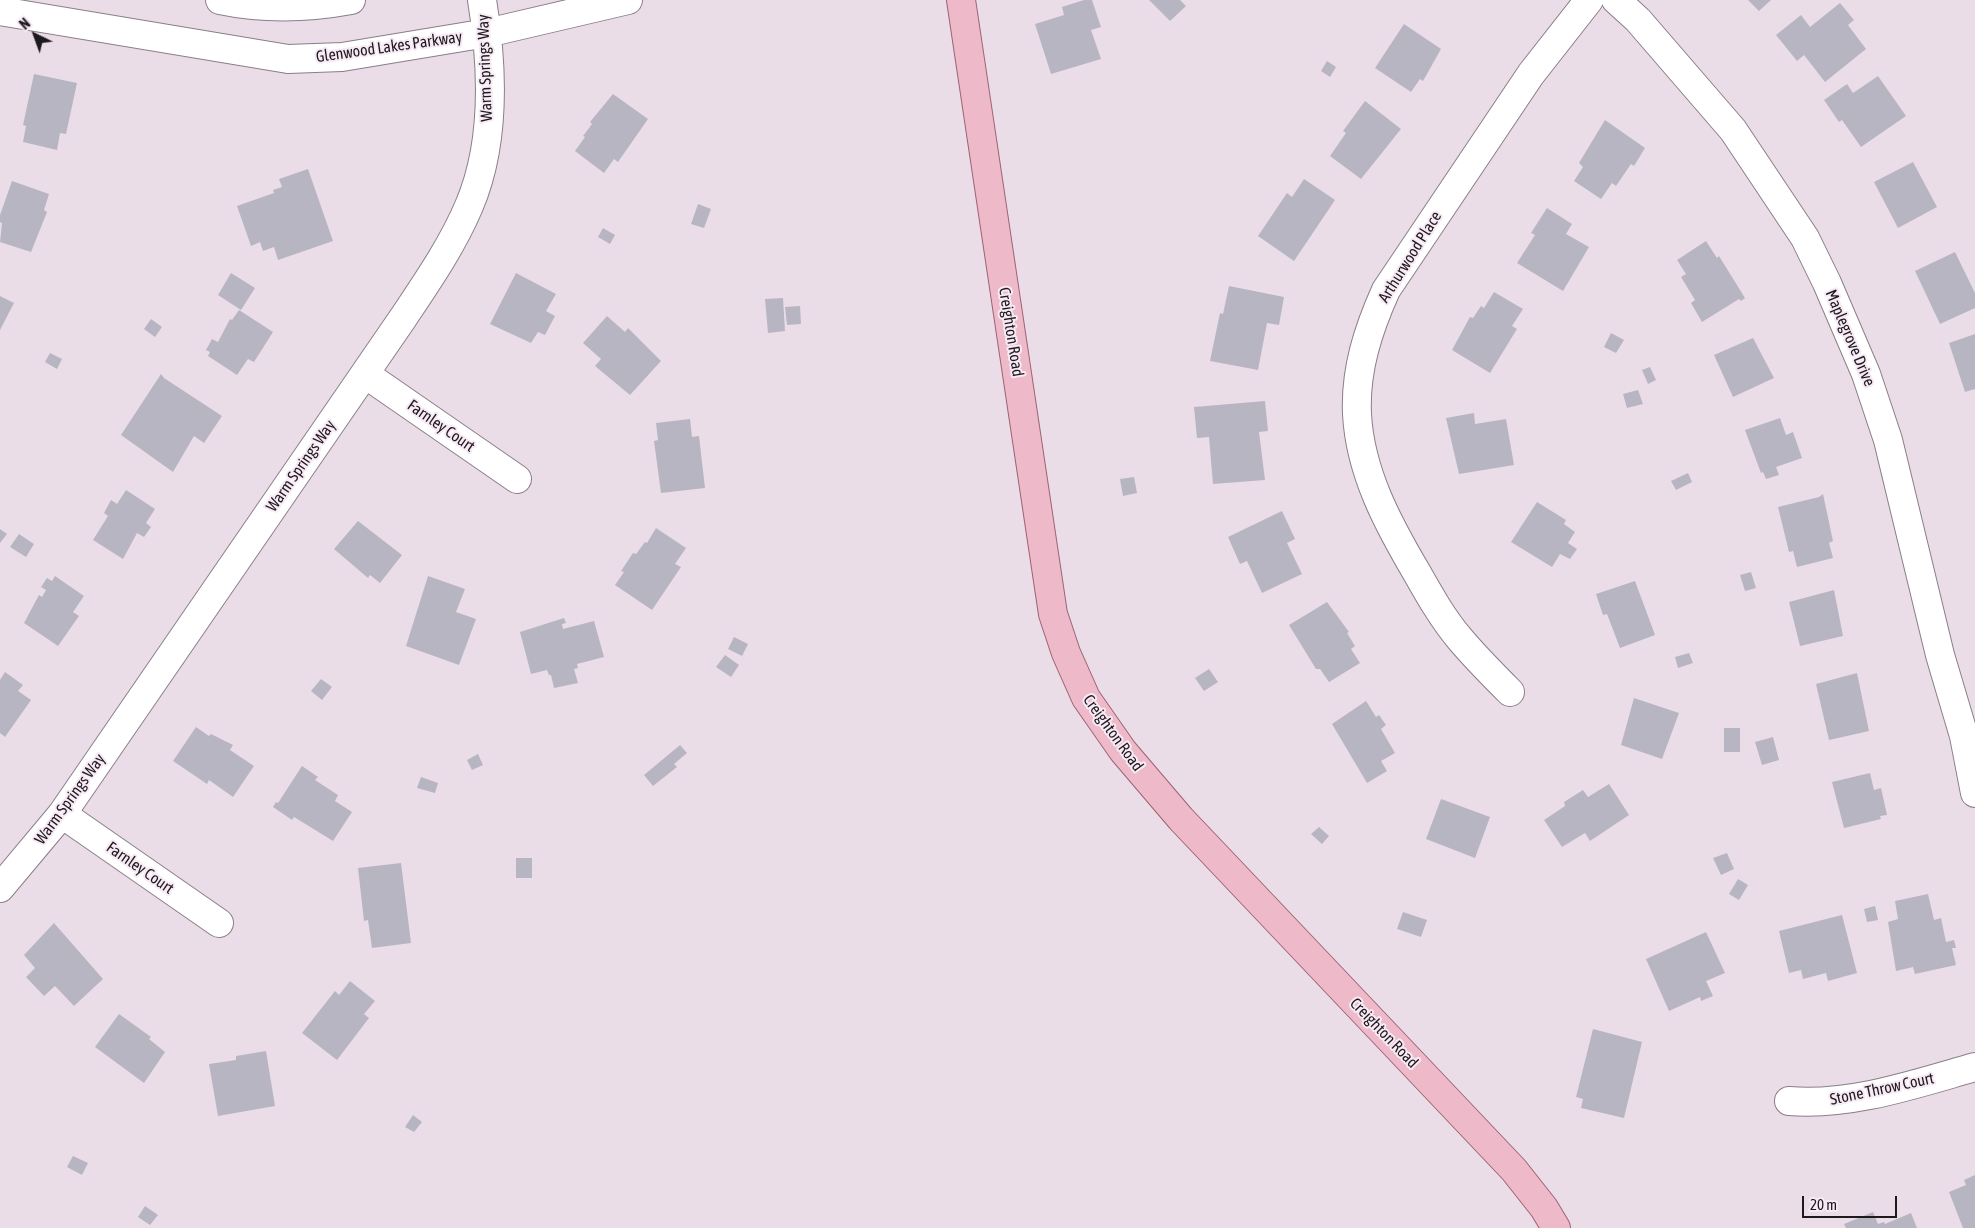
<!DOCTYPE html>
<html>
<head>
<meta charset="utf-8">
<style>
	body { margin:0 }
	#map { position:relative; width:1975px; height:1228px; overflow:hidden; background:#eadde8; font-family:"Asap Condensed",sans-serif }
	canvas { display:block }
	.north { position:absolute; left:10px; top:10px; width:50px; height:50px; -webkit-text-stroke:4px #f7eaf5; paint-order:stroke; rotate:318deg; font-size:14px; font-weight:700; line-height:20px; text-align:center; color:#1d191d }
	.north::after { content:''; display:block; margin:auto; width:18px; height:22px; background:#1d191d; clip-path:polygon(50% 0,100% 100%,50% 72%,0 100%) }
	.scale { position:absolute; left:1802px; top:1196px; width:95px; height:22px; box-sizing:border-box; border:2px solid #1d191d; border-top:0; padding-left:6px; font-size:15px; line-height:18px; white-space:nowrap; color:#1d191d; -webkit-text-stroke:4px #f7eaf5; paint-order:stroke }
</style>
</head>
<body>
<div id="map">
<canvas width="1975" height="1228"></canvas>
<div class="north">N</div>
<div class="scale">20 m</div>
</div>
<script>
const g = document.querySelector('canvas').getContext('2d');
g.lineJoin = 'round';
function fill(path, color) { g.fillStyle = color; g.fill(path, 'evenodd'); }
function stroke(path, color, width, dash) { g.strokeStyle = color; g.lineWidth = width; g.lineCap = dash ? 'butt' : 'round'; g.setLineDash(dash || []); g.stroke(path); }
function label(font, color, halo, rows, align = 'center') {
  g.font = font + ' "Asap Condensed",sans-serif'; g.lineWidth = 4; g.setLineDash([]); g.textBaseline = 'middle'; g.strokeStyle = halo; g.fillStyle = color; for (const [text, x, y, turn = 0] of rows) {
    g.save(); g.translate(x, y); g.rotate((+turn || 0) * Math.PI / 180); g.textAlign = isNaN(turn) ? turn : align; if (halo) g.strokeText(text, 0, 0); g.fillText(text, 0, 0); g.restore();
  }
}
fill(new Path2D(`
	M1084,0H1092L1101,27L1091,30L1101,59L1051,74L1035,24L1064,15L1062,7Z
	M1149,0H1180L1186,6L1170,21Z
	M1748,0H1771L1759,11Z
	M1840,3L1854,20L1848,25L1866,49L1825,82L1804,55L1797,61L1776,35L1801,15L1810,27Z
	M1404,24L1441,49L1423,81L1420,79L1411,92L1375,68Z
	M1327,61L1336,67L1330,77L1321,71Z
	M34,74L77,83L66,134L60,133L57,150L23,142L26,126L23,125Z
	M1878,76L1906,116L1861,147L1842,120L1839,122L1824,100L1847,84L1853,93Z
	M613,94L648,119L618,162L614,159L604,173L575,151L585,137L583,136L592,124L590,122Z
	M1365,101L1401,129L1361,179L1330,156L1346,133L1343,131Z
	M1605,120L1645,148L1634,166L1631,164L1616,186L1612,183L1601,199L1574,181L1583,167L1579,163Z
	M1913,162L1937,207L1898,228L1874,182Z
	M308,169L333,241L278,260L274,247L263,251L260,242L251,246L237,206L274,193L273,190L282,187L279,179Z
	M1304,179L1335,200L1294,261L1258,236L1287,193L1292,197Z
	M12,181L49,194L44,210L47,212L31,252L0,242L2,223L0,222V215Z
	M698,204L711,209L704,228L691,224Z
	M1547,208L1572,224L1566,234L1589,247L1563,291L1517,263L1535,235L1531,233Z
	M603,228L615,235L610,244L598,237Z
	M1706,241L1717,258L1719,256L1745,298L1741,301L1739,299L1702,322L1691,303L1695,300L1681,277L1686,274L1677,260Z
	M1955,252L1975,293V308L1940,324L1915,271Z
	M231,273L255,288L241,310L218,295Z
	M516,273L556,294L546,311L555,316L545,335L538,332L531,343L490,324Z
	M1229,286L1284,297L1279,325L1267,323L1258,370L1210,361L1220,313L1223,314Z
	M1494,292L1523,309L1512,326L1517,329L1490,373L1452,350L1470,317L1473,318L1481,306L1484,308Z
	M0,296L14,303L0,330Z
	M783,298L785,331L768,333L765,299Z
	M800,306L801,324L787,325L785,307Z
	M239,310L273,332L254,362L248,359L237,375L208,356L210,352L206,350L212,339L218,342L230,319L232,320Z
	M607,316L625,332L628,328L661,361L630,395L595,366L601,359L583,343Z
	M151,319L162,327L155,337L144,329Z
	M1611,333L1624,340L1616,353L1604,347Z
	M1975,334V389L1965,392L1949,343Z
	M1753,338L1774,378L1733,397L1714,355Z
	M50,353L62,359L57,369L45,362Z
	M1650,367L1656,380L1648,384L1642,370Z
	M161,374L164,378L222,416L204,443L194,436L173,472L121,435Z
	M1638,390L1643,404L1627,408L1623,394Z
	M1265,401L1268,431L1259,432L1265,480L1213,484L1209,437L1197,438L1194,407Z
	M1474,413L1475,424L1506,419L1514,465L1459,474L1446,418Z
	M1780,418L1786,435L1793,432L1802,458L1776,467L1779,475L1766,479L1763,472L1761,473L1745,430Z
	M690,419L692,437L699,436L705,488L661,493L654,441L658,440L656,423Z
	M1688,473L1692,482L1676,490L1671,481Z
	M1134,477L1137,493L1123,496L1120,479Z
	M126,490L155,509L146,523L151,527L144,537L137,533L123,559L93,540L108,516L104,513L111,500L117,504Z
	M1823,494L1833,541L1829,543L1833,558L1797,567L1793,551L1789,552L1778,507L1819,497Z
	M1537,502L1566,520L1564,524L1575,532L1568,543L1577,549L1570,559L1560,554L1552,567L1511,542Z
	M1282,511L1295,539L1287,543L1302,574L1262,593L1247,561L1240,564L1228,537Z
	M358,521L402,555L380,583L370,575L368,578L334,549Z
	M656,528L686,548L675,564L681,567L652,610L615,585L624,572L621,571L633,553L636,554L645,542L647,543Z
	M0,529L7,534L0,543Z
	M19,534L34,544L26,557L10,547Z
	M1751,572L1756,588L1745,591L1740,575Z
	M55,576L84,596L73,612L79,616L58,646L24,623L39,595L42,597L46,590L41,587L47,578L52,581Z
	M428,576L465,589L456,612L476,619L459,665L406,646Z
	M1635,581L1655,635L1620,648L1607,614L1603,615L1596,594Z
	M1834,590L1843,636L1800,646L1789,602Z
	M1327,602L1349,632L1347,633L1355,646L1351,649L1360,663L1329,682L1320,669H1316L1289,625Z
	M564,618L566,623L562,624L563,629L594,621L604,657L577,664L578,668L574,669L578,683L554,688L551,675H549L547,670L531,674L520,632Z
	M734,637L748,644L742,656L728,649Z
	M1689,653L1693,663L1678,668L1675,657Z
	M725,655L739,665L731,677L716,667Z
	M1209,669L1218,682L1204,691L1195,678Z
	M5,672L23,685L18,691L31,700L5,737L0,733V680Z
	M1857,673L1869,731L1829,740L1816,684Z
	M321,679L332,687L322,700L311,691Z
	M1634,698L1679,713L1662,759L1621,745Z
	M1366,701L1376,717L1379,715L1386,725L1381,729L1395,753L1381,761L1387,771L1367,783L1332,724Z
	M196,727L209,736L211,734L233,745L230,750L254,766L233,797L209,780L207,784L173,761Z
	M1724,728H1740V752H1724Z
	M1773,737L1779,760L1762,765L1755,742Z
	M680,745L687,753L674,764L677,767L653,786L644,775Z
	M478,754L483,765L472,770L467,760Z
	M302,766L318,777L315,780L338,795L335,801L352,812L333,841L294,817L292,820L273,807L276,802L278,803Z
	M1870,773L1874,790L1881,788L1887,815L1880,816L1881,819L1844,828L1832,782Z
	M421,777L438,783L435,793L417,788Z
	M1609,784L1629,815L1590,841L1585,833L1562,847L1544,820L1565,806L1564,802L1583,790L1588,797Z
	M1441,799L1490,817L1475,858L1426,839Z
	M1319,827L1329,836L1322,844L1311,834Z
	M1727,853L1734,869L1721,875L1713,858Z
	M516,858H532V878H516Z
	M401,863L411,943L372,948L368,920L364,921L358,868Z
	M1738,879L1748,885L1739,900L1729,894Z
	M1928,894L1934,920L1941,918L1946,942L1954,940L1956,948H1952L1956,965L1915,974L1913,967L1896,971L1888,922L1898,919L1895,901Z
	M1875,906L1878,920L1867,922L1864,909Z
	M1403,912L1427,920L1421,937L1397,929Z
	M1842,915L1857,973L1828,981L1826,973L1803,979L1801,970L1789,973L1779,931Z
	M54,923L103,979L74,1006L55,986L44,996L26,977L35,968L24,955Z
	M1706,932L1725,973L1706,981L1713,996L1701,1001L1700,997L1669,1011L1646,959Z
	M350,981L375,1001L364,1014L369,1018L337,1060L302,1033L335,991L339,995Z
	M119,1014L151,1037L149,1039L165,1052L144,1083L95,1047Z
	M1593,1029L1642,1042L1624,1118L1581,1108L1583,1099L1576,1097Z
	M266,1051L275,1106L218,1116L209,1064L236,1060V1056Z
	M413,1115L422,1122L414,1132L405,1127Z
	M73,1156L88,1163L82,1175L67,1167Z
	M1975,1175V1228H1963L1949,1192L1966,1185L1964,1180Z
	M145,1206L158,1215L150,1225L138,1217Z
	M1873,1212L1878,1224L1884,1222L1885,1224L1911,1213L1917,1228H1846L1844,1224Z`), '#b8b5c3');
const minor = new Path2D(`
	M220,0C263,9 308,8 351,0
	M1616,0L1638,20L1733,130L1805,238L1827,283L1866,374L1888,440L1940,655L1964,736L1975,793
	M0,11L288,59L342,57L487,33L628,0
	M365,374L517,479
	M1510,692C1493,675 1476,658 1460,639C1443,619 1430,596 1417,573C1388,524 1360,472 1357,414C1355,370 1368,330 1386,290L1531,74L1589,0
	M62,814L219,923
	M0,888L62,814L403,318C427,282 452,246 469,206C496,143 493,67 482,0
	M1789,1101C1852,1106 1915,1084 1975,1067`);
const major = new Path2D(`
	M961,0L1053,614L1066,653L1086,698L1123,751L1181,819L1514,1170L1544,1208L1556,1228`);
stroke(minor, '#8a7e88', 30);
stroke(major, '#9d6374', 30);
stroke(minor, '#fff', 28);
stroke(major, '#eeb9c8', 28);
label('16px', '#1d191d', '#f7eaf5', [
	["Glenwood Lakes Parkway",389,47,-8],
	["Warm Springs Way",485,68,-92],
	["Arthurwood Place",1410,257,-58],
	["Creighton Road",1011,332,81],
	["Maplegrove Drive",1850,338,67],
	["Farnley Court",441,426,35],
	["Warm Springs Way",301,466,-55],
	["Creighton Road",1113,733,54],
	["Warm Springs Way",70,799,-54],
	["Farnley Court",140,868,35],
	["Creighton Road",1384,1033,46],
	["Stone Throw Court",1882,1089,-12]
]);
</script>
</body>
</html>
